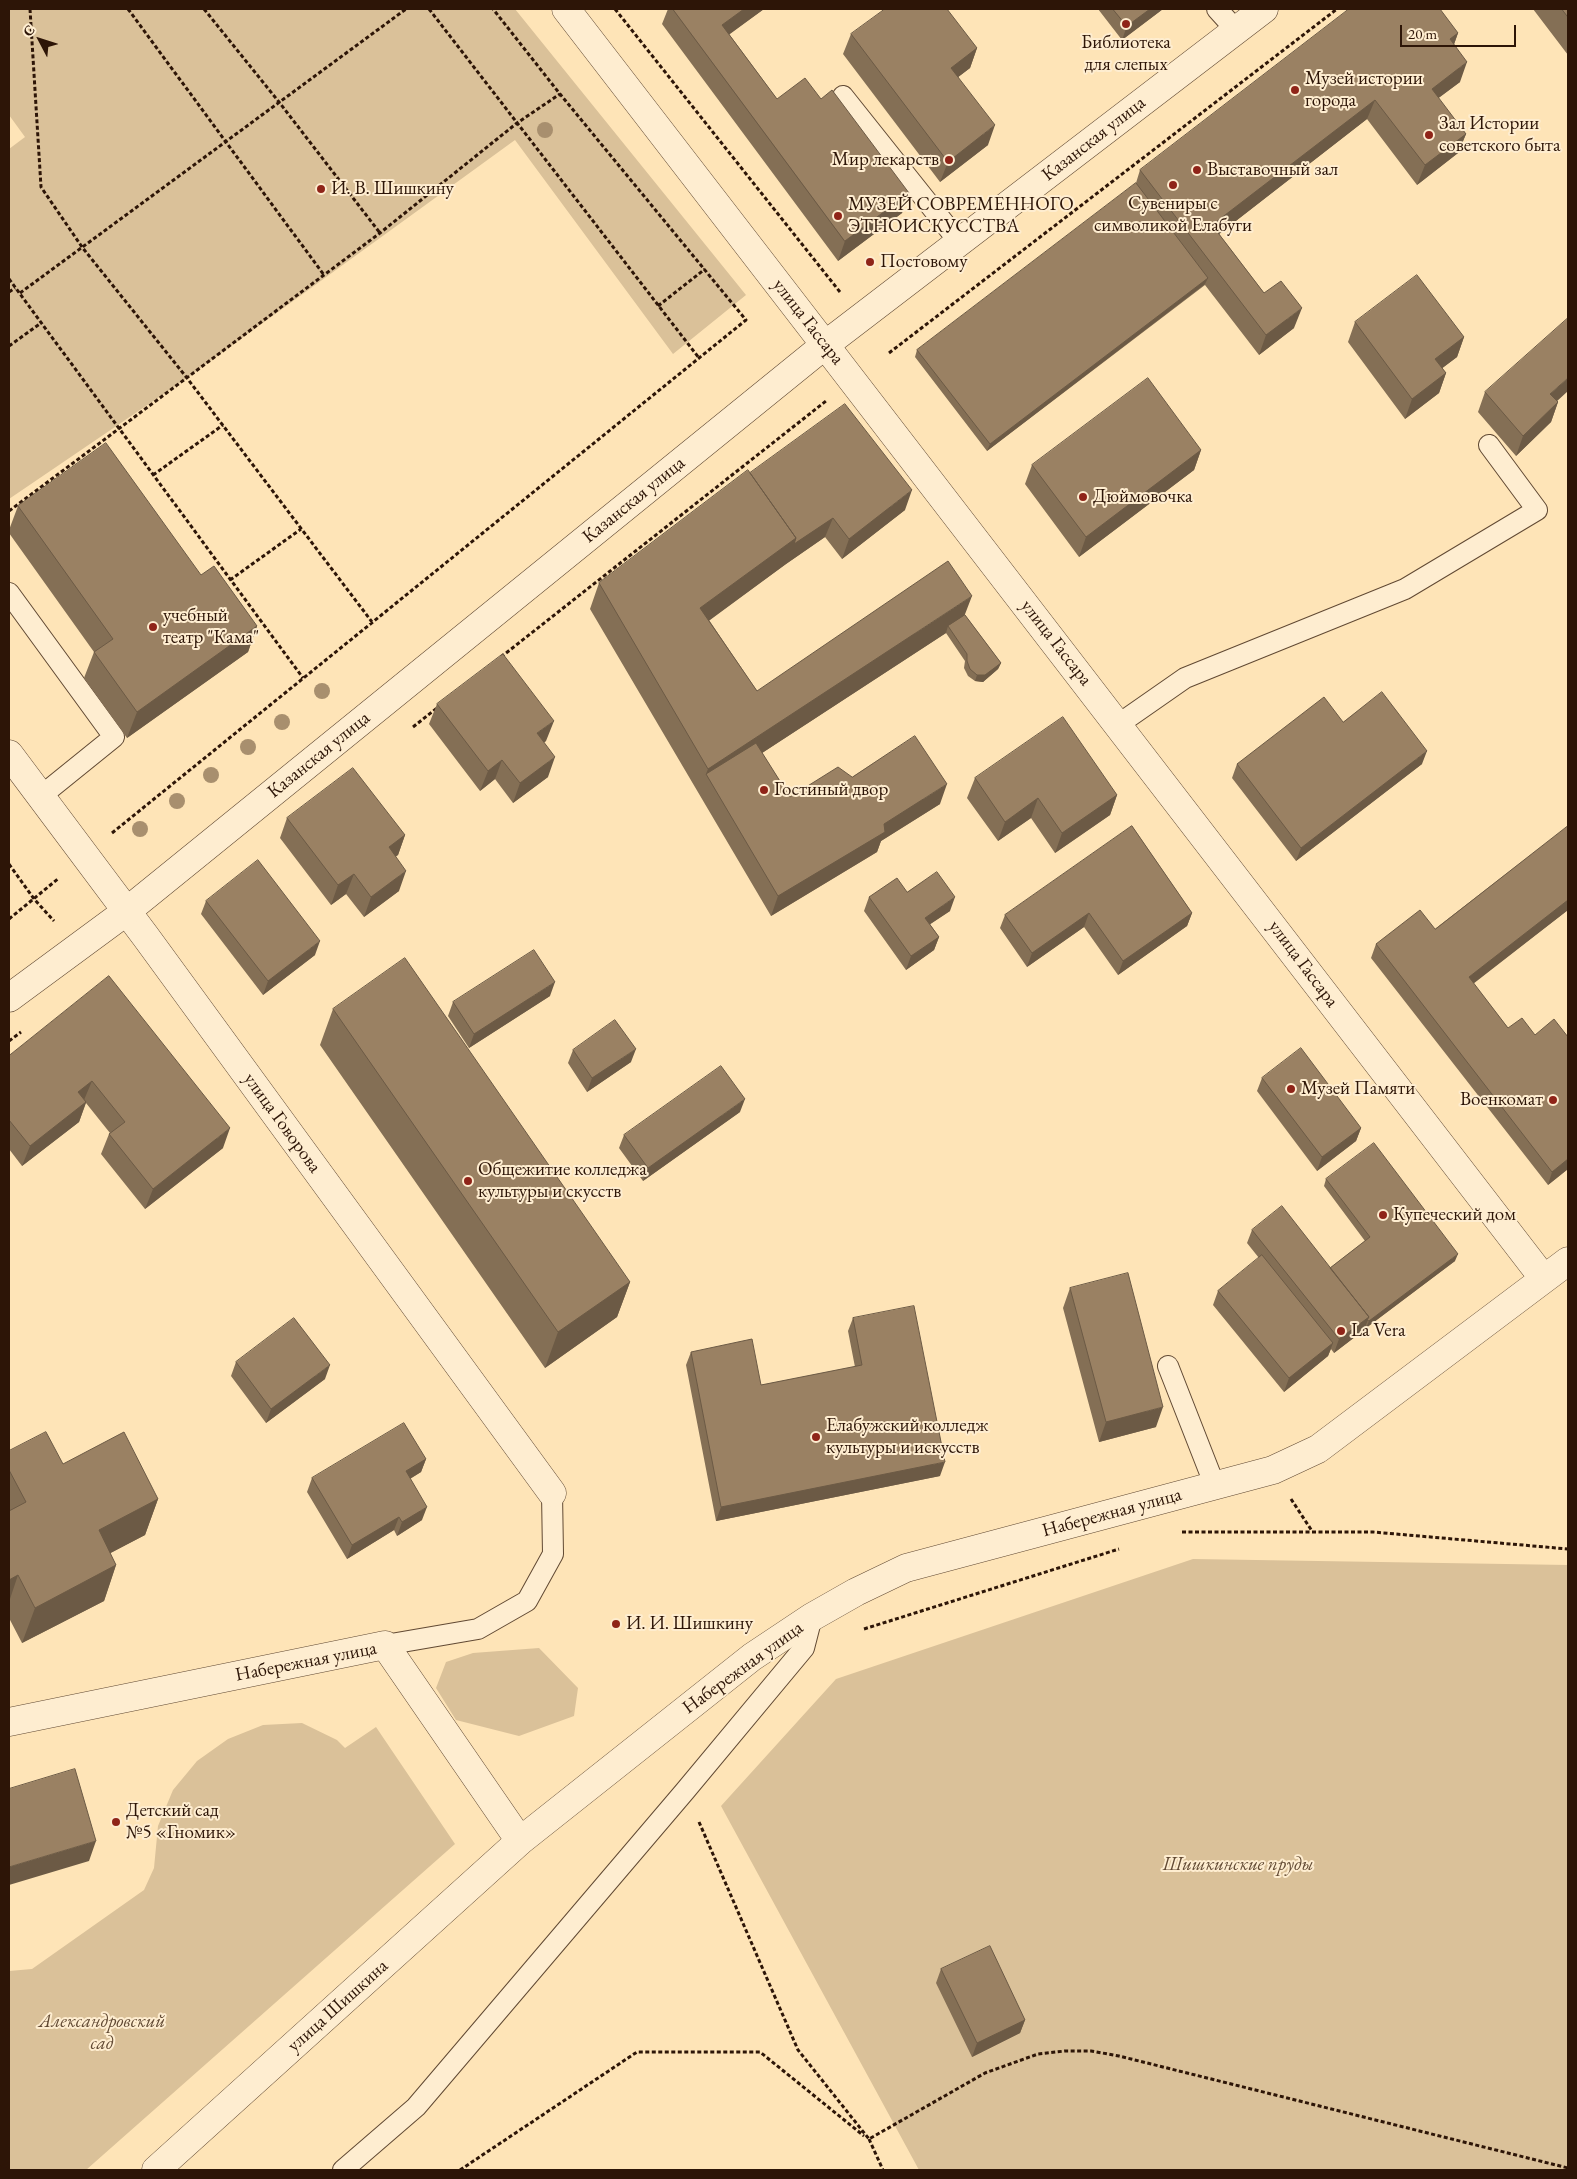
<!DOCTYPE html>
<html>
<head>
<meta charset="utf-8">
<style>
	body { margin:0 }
	#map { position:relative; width:1577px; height:2179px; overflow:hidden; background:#fee4b7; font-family:"EB Garamond",serif }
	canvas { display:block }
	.frame { position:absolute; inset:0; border:10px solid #2d1507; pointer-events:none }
	.north { position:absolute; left:15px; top:15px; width:50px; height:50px; -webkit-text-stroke:4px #feedd0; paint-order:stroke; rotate:310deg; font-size:14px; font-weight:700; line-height:20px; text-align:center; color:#2d1507 }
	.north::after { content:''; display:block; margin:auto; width:18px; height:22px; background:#2d1507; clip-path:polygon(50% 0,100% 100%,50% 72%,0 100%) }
	.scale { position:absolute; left:1400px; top:25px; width:116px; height:22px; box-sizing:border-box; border:2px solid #2d1507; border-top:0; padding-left:6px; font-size:15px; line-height:18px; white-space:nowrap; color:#2d1507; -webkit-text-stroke:4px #feedd0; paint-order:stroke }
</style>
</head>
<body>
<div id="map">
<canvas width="1577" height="2179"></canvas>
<div class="frame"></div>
<div class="north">С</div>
<div class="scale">20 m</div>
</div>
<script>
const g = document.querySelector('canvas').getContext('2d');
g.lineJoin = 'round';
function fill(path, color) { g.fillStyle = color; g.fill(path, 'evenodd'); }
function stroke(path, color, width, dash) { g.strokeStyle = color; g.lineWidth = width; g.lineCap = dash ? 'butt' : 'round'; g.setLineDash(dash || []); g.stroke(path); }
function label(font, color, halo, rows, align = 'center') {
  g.font = font + ' "EB Garamond",serif'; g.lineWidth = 4; g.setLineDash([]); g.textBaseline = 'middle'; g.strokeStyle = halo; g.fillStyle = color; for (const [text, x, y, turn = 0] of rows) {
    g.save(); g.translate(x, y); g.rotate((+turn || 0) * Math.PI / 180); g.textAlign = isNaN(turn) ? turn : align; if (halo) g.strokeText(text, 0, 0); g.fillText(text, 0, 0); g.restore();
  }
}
fill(new Path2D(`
	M9,9H515L746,295L673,354L515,140L187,378L9,499V149L25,137L9,115Z
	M1193,1559L1568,1565V2170H919L721,1806L836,1679Z
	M539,1648L578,1688L574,1716L519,1736L456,1720L436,1688L446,1662L473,1653Z
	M302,1723L337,1740L345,1748L376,1727L455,1844L86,2170H9V1971L32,1969L144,1890L154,1868L158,1826L173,1790L197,1761L228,1739L263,1725Z`), '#dac199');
const service = new Path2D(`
	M1217,9L1236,30
	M843,96L960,243
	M9,593L114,737L41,796
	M1119,724L1185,678L1405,589L1537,510L1489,445
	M1168,1366L1215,1486
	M385,1645L478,1629L527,1601L553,1554L552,1493
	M343,2170L416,2107L685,1791L804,1648L812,1617`);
const minor = new Path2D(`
	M825,345L1544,1279
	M9,754L146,937L552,1493
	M9,1722L385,1645L520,1841L752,1657L812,1617L856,1592L906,1568L1273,1470L1318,1449L1568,1261
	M156,2170L520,1841`);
const tertiary = new Path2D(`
	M566,9L825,345
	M9,998L127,911L825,345L1264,9`);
stroke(service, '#614933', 22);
stroke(minor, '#614933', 29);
stroke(tertiary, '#614933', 29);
stroke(new Path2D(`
	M30,9L41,187L82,247L187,378L372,622
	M128,9L324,275
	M204,9L279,102L380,233
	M429,9L699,358
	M615,9L840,292
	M9,279L303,678
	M9,292L15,288
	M20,293L406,9
	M658,306L705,269
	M9,346L41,323
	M889,353L1337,9
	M153,475L223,425
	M9,511L380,233L517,123L560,94
	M230,580L301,529
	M501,657L826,401
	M413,727L437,708
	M112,833L746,320L560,94L493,9
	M9,864L34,899L54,921
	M9,919L59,878
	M9,1041L21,1032
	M1291,1499L1312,1531
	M1182,1532H1373L1568,1549
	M864,1629L1119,1549
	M699,1822L798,2050L869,2139L985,2073L1038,2054L1065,2051H1091L1119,2056L1568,2168
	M869,2139L883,2170
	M460,2170L637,2052H760L864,2136`), '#2d1507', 3, [4, 2.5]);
stroke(service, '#feedd0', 20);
stroke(minor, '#feedd0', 28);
stroke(tertiary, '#feedd0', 28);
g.fillStyle = '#a88f6e';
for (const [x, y] of [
	[545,130],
	[322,691],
	[282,722],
	[248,747],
	[211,775],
	[177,801],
	[140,829]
]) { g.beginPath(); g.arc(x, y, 8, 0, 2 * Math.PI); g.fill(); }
fill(new Path2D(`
	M668,9H764L729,34L777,99H821L909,193L902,213L838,261L662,24Z
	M1098,9H1163L1122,40Z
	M1533,9H1568V55Z
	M1458,33L1454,44L1460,82L1438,98L1466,134L1458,153L1417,185L1367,119L1219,234L1264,293L1294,328L1259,355L1205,285L987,451L915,357L917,350L1136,183L1140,170Z
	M851,34L977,48L970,68L958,77L988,145L940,182L843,54Z
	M1355,322L1464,337L1457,357L1442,368L1446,373L1439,393L1405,419L1348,342Z
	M1485,392L1557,401L1558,402L1551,422L1516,456L1478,412Z
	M1201,450L1194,470L1079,557L1025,484L1032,465Z
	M750,473L905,510L842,559L825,537L786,564L709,620L757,691L965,615L1001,663L998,669L983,682L975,681L968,676L964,668L965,661L946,633L762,753L790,797L852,777L940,804L881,841L877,852L771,916L590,609L599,583Z
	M18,506L201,575L257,626L248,652L127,738L84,678L94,652L9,533V530Z
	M437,704L546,741L544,742L548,777L513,803L495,779L480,791L429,724Z
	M1343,722L1422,764L1296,861L1232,778L1237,764Z
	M975,778L1117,795L1110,815L1055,853L1031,818L998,841L967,798Z
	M287,818L405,835L398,855L396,856L399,891L364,917L346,894L331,905L280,838Z
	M1132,826L1192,913L1187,926L1118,975L1084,927L1027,967L1000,928L1005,915Z
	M1568,826V910L1473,983L1508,1028L1535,1035L1568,1037V1169L1548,1185L1371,958L1376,944L1435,929Z
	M907,892L950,911L930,924L939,937L934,950L906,970L864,911L869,897Z
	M206,901L315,955L263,995L201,914Z
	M109,976L223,1148L145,1209L101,1154L109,1134L110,1133L86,1103L79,1122L22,1166L9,1149V1056Z
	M550,996L469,1048L448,1016L453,1002Z
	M333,1009L630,1282L617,1317L545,1368L320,1045Z
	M573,1050L631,1062L587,1092L568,1063Z
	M1262,1078L1361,1128L1356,1141L1317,1171L1257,1091Z
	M740,1112L643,1181L619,1148L624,1135Z
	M1326,1179L1455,1261L1366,1328L1365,1327L1364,1330L1334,1353L1331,1349L1328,1356L1284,1392L1213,1305L1218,1291L1259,1258L1247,1243L1252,1230L1330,1268L1365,1241L1324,1186Z
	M1070,1288L1156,1427L1099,1442L1063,1308Z
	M853,1318L940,1476L716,1521L686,1365L691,1352L761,1385L855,1367L848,1331Z
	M236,1362L325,1379L266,1423L231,1376Z
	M9,1451L63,1464L158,1499L145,1535L110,1553L116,1565L104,1601L22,1643L9,1618Z
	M426,1459L421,1472L410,1479L422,1520L397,1536L394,1530L347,1559L307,1492L312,1478Z
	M941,1969L1025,2020L1020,2033L972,2057L936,1983Z`), '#846f55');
fill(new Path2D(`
	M744,9H764L715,45L722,25Z
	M1150,9H1163L1122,40L1127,26Z
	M1458,33L1451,53L1450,39Z
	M977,48L970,68L944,88L951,68Z
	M1467,62L1460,82L1424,109L1432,89Z
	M1375,100L1367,119L1205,245L1212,225Z
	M995,125L988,145L940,182L948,162Z
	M1466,134L1458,153L1417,185L1425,165Z
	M909,193L902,213L838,261L845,241Z
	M1208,278L1205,284L987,451L990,444Z
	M1302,308L1294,328L1259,355L1266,335Z
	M1464,337L1457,357L1428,379L1435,359Z
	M1446,373L1439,393L1405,419L1412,399Z
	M1568,378V391L1543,414L1550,394Z
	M1558,402L1551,422L1516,456L1523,436Z
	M1201,450L1194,470L1079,557L1086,537Z
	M912,490L905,510L842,559L849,539Z
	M833,518L825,537L786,564L691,634L700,608L796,538Z
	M972,596L962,622L948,626L946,633L713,785L706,774L708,769Z
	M257,626L248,652L127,738L137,712Z
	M1001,663L998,669L983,682L975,681L977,675Z
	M554,721L546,741L530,753L537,733Z
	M1427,751L1422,764L1296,861L1301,848Z
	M555,757L548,777L513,803L520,783Z
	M502,760L495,779L480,791L488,771Z
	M947,784L940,804L881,841L877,852L771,916L778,896L884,824Z
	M1117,795L1110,815L1055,853L1062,833Z
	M1038,798L1031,818L998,841L1005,822Z
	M405,835L398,855L381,867L389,847Z
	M406,871L399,891L364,917L371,897Z
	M354,874L346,894L331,905L338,885Z
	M955,897L950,911L920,931L925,918Z
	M1568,900V910L1464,991L1469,977Z
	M1089,913L1084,927L1027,967L1032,953Z
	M1192,913L1187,926L1118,975L1123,961Z
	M939,937L934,950L906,970L911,956Z
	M320,941L315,955L263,995L268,981Z
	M555,982L550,996L469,1048L474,1034Z
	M636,1049L631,1062L587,1092L592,1078Z
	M92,1081L84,1100L78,1092Z
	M745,1099L740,1112L643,1181L648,1168Z
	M86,1102L79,1122L22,1166L30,1146Z
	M230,1128L223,1148L145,1209L153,1189Z
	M1361,1128L1356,1141L1317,1171L1322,1157Z
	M1568,1159V1169L1548,1185L1552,1172Z
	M1458,1254L1455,1261L1366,1328L1369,1321Z
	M630,1282L617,1317L545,1368L558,1332Z
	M1369,1317L1364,1330L1334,1353L1339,1339Z
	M1333,1343L1328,1356L1284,1392L1289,1378Z
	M330,1365L325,1379L266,1423L271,1409Z
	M1163,1407L1156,1427L1099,1442L1106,1422Z
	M426,1459L421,1472L401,1484L406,1471Z
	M945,1462L940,1476L716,1521L721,1507Z
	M158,1499L145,1535L86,1566L99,1530Z
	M427,1507L422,1520L397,1536L402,1522Z
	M399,1517L394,1530L347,1559L352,1545Z
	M116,1565L104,1601L22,1643L35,1608Z
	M18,1575L9,1602V1580Z
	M96,1841L89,1861L9,1885V1867Z
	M1025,2020L1020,2033L972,2057L977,2043Z`), '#6c5a45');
const building = new Path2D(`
	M673,9H744L722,25L777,99L805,78L821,99L832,90L909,193L845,241Z
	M885,9H947L977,48L951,68L995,125L948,162L851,34Z
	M1113,9H1150L1127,26Z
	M1349,9H1440L1458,33L1450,39L1467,62L1432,89L1466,134L1425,165L1375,100L1212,225L1264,293L1281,281L1302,308L1266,335L1140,170Z
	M1562,9H1568V17Z
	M1136,183L1208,278L990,444L917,350Z
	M1417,275L1464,337L1435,359L1446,373L1412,399L1355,322Z
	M1568,318V378L1550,394L1558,402L1523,436L1485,392Z
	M1148,378L1201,450L1086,537L1032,465Z
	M845,404L912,490L849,539L833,518L794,544L796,538L750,473Z
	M106,443L201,575L214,566L257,626L137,712L94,652L113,639L18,506Z
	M748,470L796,538L700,608L757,691L948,561L972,596L708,769L599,583Z
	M965,615L1001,663L985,675H977L970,669L967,661V654L948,626Z
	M503,654L554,721L537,733L555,757L520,783L502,760L488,771L437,704Z
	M1382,692L1427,751L1301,848L1237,764L1324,697L1343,722Z
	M1063,717L1117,795L1062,833L1038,798L1005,822L975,778Z
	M915,736L947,784L884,824L885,832L778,896L706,774L756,743L790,797L838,767L852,777Z
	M353,768L405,835L389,847L406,871L371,897L354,874L338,885L287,818Z
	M1132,826L1192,913L1123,961L1089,913L1032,953L1005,915Z
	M1568,826V900L1469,977L1508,1028L1522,1018L1535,1035L1554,1019L1568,1037V1159L1552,1172L1376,944L1420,910L1435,929Z
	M258,860L320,941L268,981L206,901Z
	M937,872L955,897L925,918L939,937L911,956L869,897L897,878L907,892Z
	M534,950L555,982L474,1034L453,1002Z
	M405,958L630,1282L558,1332L333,1009Z
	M109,976L230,1128L153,1189L109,1134L125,1122L92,1081L78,1092L86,1102L30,1146L9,1120V1056Z
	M615,1020L636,1049L592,1078L573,1050Z
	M1301,1048L1361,1128L1322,1157L1262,1078Z
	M721,1066L745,1099L648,1168L624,1135Z
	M1374,1143L1458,1254L1369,1321L1367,1320L1369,1317L1330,1268L1370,1237L1326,1179Z
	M1282,1206L1369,1317L1339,1339L1252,1230Z
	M1262,1255L1333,1343L1289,1378L1218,1291Z
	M1128,1273L1163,1407L1106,1422L1070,1288Z
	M914,1306L945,1462L721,1507L691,1352L752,1339L761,1385L862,1365L853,1318Z
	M294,1318L330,1365L271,1409L236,1362Z
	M404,1423L426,1459L406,1471L427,1507L402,1522L399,1517L352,1545L312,1478Z
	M46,1432L63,1464L124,1432L158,1499L99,1530L116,1565L35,1608L18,1575L9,1580V1511L26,1502L9,1470V1451Z
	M75,1769L96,1841L9,1867V1789Z
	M990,1946L1025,2020L977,2043L941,1969Z`);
fill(building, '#9a8163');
stroke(building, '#6c5a45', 1);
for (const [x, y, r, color] of [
	[1126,24,5,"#8f2418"],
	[1295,90,5,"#8f2418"],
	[1429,135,5,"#8f2418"],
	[949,160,5,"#8f2418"],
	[1197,170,5,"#8f2418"],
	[1173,185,5,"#8f2418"],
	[321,189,5,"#8f2418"],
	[838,216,5,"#8f2418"],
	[870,262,5,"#8f2418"],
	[1083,497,5,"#8f2418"],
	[153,627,5,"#8f2418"],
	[764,790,5,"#8f2418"],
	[1291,1089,5,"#8f2418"],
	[1553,1100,5,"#8f2418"],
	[468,1181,5,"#8f2418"],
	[1383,1215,5,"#8f2418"],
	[1341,1331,5,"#8f2418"],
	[816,1437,5,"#8f2418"],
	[616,1624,5,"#8f2418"],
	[116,1822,5,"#8f2418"]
]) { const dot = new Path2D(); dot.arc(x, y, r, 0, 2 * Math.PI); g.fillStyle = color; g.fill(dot); stroke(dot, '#feedd0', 2); }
label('19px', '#2d1507', '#feedd0', [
	["Библиотека",1126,43,"center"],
	["для слепых",1126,65,"center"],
	["Музей истории",1305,79],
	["города",1305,101],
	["Зал Истории",1439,124],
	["советского быта",1439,146],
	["Мир лекарств",939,160,"right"],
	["Выставочный зал",1207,170],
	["И. В. Шишкину",331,189],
	["Сувениры с",1173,204,"center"],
	["символикой Елабуги",1173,226,"center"],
	["МУЗЕЙ СОВРЕМЕННОГО",848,205],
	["ЭТНОИСКУССТВА",848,227],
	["Постовому",880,262],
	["Дюймовочка",1093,497],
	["учебный",163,616],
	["театр \"Кама\"",163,638],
	["Гостиный двор",774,790],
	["Музей Памяти",1301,1089],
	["Военкомат",1543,1100,"right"],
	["Общежитие колледжа",478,1170],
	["культуры и скусств",478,1192],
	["Купеческий дом",1393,1215],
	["La Vera",1351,1331],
	["Елабужский колледж",826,1426],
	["культуры и искусств",826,1448],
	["И. И. Шишкину",626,1624],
	["Детский сад",126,1811],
	["№5 «Гномик»",126,1833]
], 'left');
label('19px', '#2d1507', '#feedd0', [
	["Казанская улица",1094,139,-38],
	["улица Гассара",808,322,52],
	["Казанская улица",634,500,-39],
	["улица Гассара",1056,643,52],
	["Казанская улица",319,755,-39],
	["улица Гассара",1303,964,53],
	["улица Говорова",282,1123,54],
	["Набережная улица",1112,1513,-15],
	["Набережная улица",306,1662,-11],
	["Набережная улица",743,1668,-36],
	["улица Шишкина",338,2006,-42]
]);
label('italic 19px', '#614933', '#feedd0', [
	["Шишкинские пруды",1238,1865],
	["Александровский",102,2022],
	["сад",102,2044]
]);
</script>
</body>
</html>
